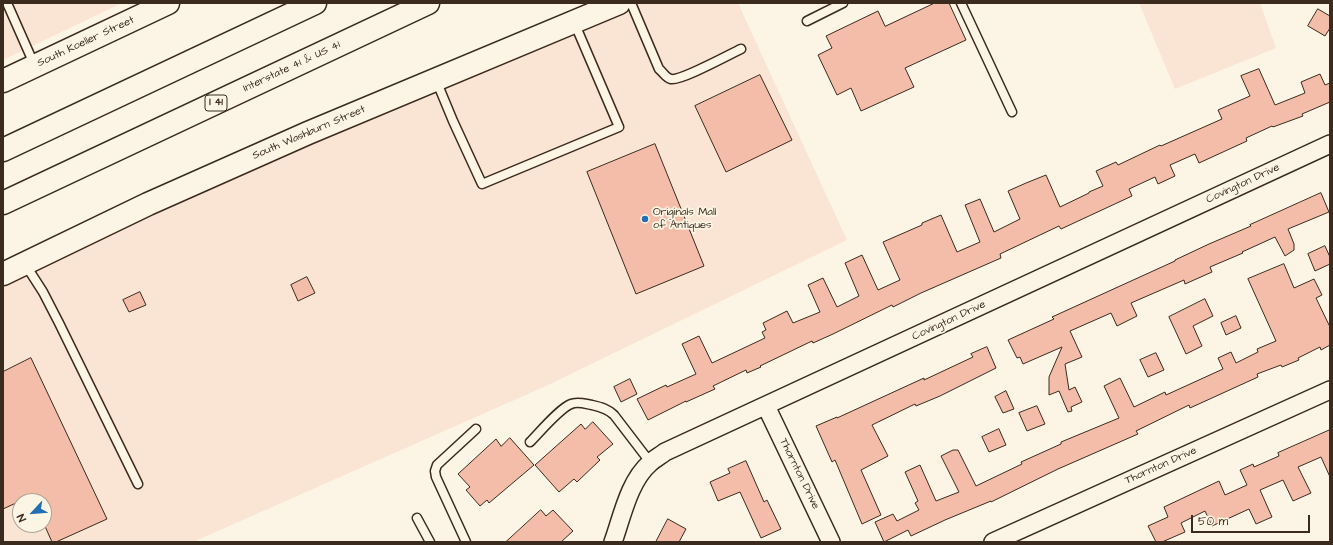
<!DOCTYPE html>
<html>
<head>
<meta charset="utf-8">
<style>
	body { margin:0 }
	#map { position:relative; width:1333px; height:545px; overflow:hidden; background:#fcf5e5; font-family:"Architects Daughter",sans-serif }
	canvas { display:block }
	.frame { position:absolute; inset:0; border:4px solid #3b2a1e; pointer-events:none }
	.north { position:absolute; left:12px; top:493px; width:40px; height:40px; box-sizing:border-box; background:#fcf5e5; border:1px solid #afa495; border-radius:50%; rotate:244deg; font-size:11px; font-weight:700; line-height:16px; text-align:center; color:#3b2a1e }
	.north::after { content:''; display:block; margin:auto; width:14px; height:18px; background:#1f6fb2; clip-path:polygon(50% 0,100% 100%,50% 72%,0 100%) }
	.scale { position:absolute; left:1191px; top:515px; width:119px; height:18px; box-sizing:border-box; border:2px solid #3b2a1e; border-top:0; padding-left:5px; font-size:12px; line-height:14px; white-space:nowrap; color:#3b2a1e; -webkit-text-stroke:3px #fcf5e5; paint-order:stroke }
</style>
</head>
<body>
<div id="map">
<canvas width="1333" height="545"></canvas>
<div class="frame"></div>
<div class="north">N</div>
<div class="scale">50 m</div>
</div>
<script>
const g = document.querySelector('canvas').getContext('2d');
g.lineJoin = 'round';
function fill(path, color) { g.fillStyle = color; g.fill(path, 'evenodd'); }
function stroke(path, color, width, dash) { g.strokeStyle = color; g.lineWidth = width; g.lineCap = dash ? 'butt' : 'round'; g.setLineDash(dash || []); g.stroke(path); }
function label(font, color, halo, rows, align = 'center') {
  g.font = font + ' "Architects Daughter",sans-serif'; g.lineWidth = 3.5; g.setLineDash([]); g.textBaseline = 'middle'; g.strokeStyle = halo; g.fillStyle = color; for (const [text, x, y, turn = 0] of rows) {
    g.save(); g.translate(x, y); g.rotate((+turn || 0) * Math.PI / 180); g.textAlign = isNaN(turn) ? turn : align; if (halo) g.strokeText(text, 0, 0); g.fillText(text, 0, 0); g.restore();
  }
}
fill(new Path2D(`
	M3,3H122L3,60Z
	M619,3H738L847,240L546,386L193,542H3V274ZM20,501H44V525H20Z
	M1139,3H1260L1276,48L1175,89Z`), '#fae4d3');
const building = new Path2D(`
	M935,3H949L966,40L905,68L914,87L861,111L851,88L837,95L818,55L832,48L826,36L878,11L885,26Z
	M1318,9L1330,16V28L1325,36L1308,26Z
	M1259,69L1275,105L1305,93L1301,82L1320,74L1325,85L1330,83V102L1302,114L1303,116L1273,127L1272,126L1246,138L1247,141L1199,163L1195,154L1170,165L1175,176L1158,184L1155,177L1129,189L1132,196L1061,229L1059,226L1000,254L1001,258L921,293L893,307L892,305L833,334L813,343L812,341L760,366L761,367L747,373L746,370L713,386L715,389L686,402V401L648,420L637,399L666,385L667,387L696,374L682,344L699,336L712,363L765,338L762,332L766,330L763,323L787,311L793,323L820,312L808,285L823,278L837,307L859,296L845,263L862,255L878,290L900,280L883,242L922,225V223L941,215L957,252L980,242L965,205L980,199L994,232L1020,219L1008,191L1026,183L1046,175L1060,207L1089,193V192L1103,186L1096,171L1116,162L1118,165L1160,145L1161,146L1222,119L1218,110L1250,96L1241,76Z
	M760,75L792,140L726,172L695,106Z
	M655,144L704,266L636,294L587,172Z
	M1321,193L1329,212L1288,229L1294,244V250L1285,256L1275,237L1242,252L1243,253L1210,267L1212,272L1185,284L1184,280L1131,303L1137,316L1117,326L1111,313L1070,331L1082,357L1065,364L1069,390L1075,387L1082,402L1071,407L1072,411L1068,412L1059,391L1049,395V377L1062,347L1023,364L1020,357L1017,358L1008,340L1054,319L1052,317L1175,261V260L1209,244L1251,226L1250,225Z
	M1325,246L1330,257V264L1315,271L1308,254Z
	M1284,264L1294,288L1314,279L1322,295L1316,298L1330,327V345L1321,350L1320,347L1298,358L1299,360L1282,367L1281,365L1257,374L1258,377L1190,408L1189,405L1136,431L1138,434L1058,469L991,502V501L945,520L911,536L908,530L884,542L875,522L893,514L897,521L919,510L915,503L918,501L905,472L920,465L936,501L959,492L941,456L953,450H958L976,486L1022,464L1021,462L1061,444V442L1119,418L1104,386L1120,378L1134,407L1165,392L1166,395L1223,369L1218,358L1231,352L1236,363L1258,352L1257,349L1276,341L1248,279Z
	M307,277L315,293L298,301L291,285Z
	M140,292L146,305L129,312L123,300Z
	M1205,299L1213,316L1193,326L1202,346L1186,354L1169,317Z
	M1236,316L1241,328L1226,335L1221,323Z
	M987,347L996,368L940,396L916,406L915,404L872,425L888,456L861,470L881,515L862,524L835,460L832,462L816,426L837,417V418L924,378V380L973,357L971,354Z
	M1156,353L1164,370L1148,377L1140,360Z
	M31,358L107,519L56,542H52L44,524V501H33L31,496L3,509V372Z
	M630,379L637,394L621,402L614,387Z
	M1006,391L1014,409L1003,413L995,397Z
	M1037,406L1045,424L1027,431L1019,413Z
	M593,422L613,444L597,457L600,460L577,482L574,479L559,492L535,465L581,424L585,429Z
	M999,429L1006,445L989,452L982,437Z
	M1330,430V477L1321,457L1298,467L1311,493L1293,501L1283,480L1260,490L1272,517L1256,524L1249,509L1212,526L1205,511L1181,523L1185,532L1162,542H1156L1148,526L1168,517L1164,507L1219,481L1225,495L1247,485L1240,470L1253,464L1254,467L1279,456L1278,453Z
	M510,438L534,465L489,503L487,500L480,506L466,490L470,487L458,474L496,439L501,446Z
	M746,461L764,502L767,500L781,529L761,538L740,492L718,501L710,482L730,473L728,469Z
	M541,510L546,516L553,510L573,531L561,542H506Z
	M668,519L686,529L679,542H656Z`);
fill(building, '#f4bda9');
stroke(building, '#3b2a1e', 1);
const lane = new Path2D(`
	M7,3L34,64
	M631,3L659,69C663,72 666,78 671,79C681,81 730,54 741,49
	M961,3L1012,112
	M807,21L843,3
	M436,80L453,121L482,184L619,127L574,22
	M25,264L43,292L59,323L138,484
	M530,442C539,433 560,408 571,404C577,401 586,404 592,405C601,407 608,409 614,415L650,462
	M417,518L430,542
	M466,542L436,477L435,471L437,465L476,429`);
const street = new Path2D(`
	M766,406L831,542
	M613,542C622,517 629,481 650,463C654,459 660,456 665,452L1330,144
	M993,542L1330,390`);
const secondary = new Path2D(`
	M3,81L168,3
	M3,274L148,204L308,133L619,3`);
const highway = new Path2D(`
	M3,150L315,3
	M3,203L428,3`);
stroke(lane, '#3b2a1e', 11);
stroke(street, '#3b2a1e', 20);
stroke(secondary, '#3b2a1e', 25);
stroke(highway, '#3b2a1e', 25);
stroke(lane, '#fcf5e5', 8);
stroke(street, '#fcf5e5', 17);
stroke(secondary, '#fcf5e5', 22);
stroke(highway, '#fcf5e5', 22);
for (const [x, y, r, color] of [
	[645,219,4,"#1f6fb2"]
]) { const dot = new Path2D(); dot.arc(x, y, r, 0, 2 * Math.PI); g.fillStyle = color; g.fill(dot); stroke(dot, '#fcf5e5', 1.5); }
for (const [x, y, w] of [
	[216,103,22]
]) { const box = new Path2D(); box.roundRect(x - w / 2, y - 8, w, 16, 3); g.fillStyle = '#fcf5e5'; g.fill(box); stroke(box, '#3b2a1e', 1); }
label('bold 10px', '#3b2a1e', null, [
	["I 41",216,103]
]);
label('11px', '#3b2a1e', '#fcf5e5', [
	["South Koeller Street",86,42,-25],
	["Interstate 41 & US 41",292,67,-25],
	["South Washburn Street",309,133,-23],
	["Covington Drive",1243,184,-25],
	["Covington Drive",949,321,-25],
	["Thornton Drive",1161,466,-24],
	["Thornton Drive",799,474,64]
]);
label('11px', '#3b2a1e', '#fcf5e5', [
	["Originals Mall",653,213],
	["of Antiques",653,226]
], 'left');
</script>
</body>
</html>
